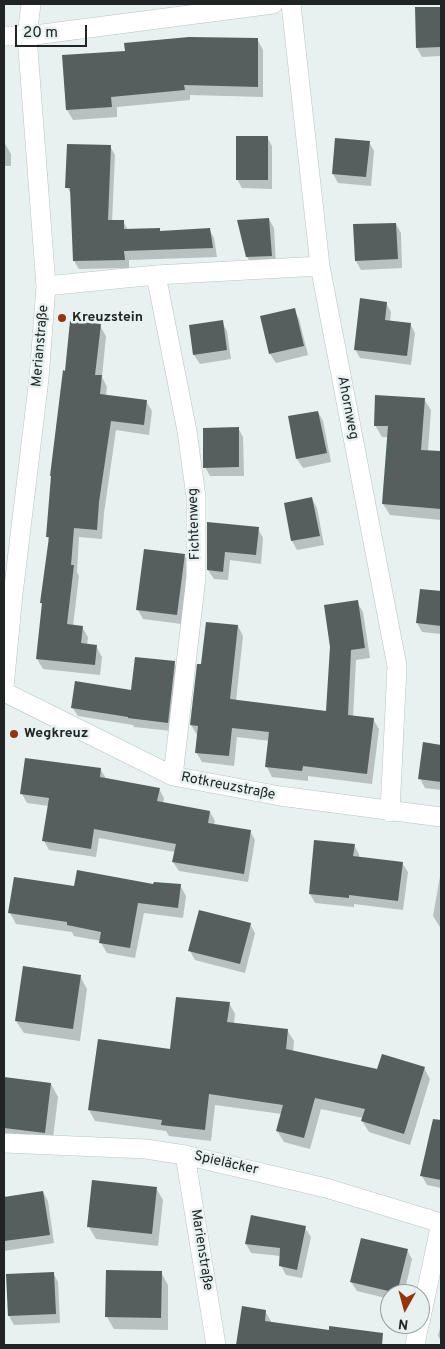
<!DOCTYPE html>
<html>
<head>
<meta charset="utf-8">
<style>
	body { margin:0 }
	#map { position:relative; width:445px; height:1349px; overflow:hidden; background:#e6f1f0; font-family:Overpass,sans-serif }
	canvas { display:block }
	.frame { position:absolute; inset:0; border:5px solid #202424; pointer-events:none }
	.north { position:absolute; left:380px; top:1284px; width:50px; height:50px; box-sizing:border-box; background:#e6f1f0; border:1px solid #979f9e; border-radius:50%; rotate:187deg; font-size:14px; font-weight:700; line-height:20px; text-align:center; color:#202424 }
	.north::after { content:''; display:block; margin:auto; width:18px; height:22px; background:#99330c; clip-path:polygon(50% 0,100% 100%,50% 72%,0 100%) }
	.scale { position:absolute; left:15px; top:25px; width:72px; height:22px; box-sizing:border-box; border:2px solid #202424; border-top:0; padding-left:6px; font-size:15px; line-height:18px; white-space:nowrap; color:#202424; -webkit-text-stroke:4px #e6f1f0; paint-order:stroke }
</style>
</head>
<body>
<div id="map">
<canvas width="445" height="1349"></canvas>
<div class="frame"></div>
<div class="north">N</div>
<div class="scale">20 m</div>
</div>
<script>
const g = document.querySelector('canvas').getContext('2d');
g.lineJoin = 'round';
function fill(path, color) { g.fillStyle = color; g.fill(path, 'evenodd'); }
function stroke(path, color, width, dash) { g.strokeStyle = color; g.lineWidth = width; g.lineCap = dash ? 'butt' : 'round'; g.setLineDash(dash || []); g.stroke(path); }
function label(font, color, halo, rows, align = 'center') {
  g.font = font + ' Overpass,sans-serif'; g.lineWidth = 5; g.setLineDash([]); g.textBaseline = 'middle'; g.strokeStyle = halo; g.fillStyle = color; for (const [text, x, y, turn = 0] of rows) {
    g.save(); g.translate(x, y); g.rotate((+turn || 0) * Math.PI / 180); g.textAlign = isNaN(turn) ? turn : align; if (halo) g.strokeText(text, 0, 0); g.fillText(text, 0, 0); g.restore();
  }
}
fill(new Path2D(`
	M441,8V56L422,57L417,48L416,9Z
	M257,39L263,50V97L190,95V100L117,107V117L73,120L67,110L126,52Z
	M267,137L272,146V189L242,188L237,179Z
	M4,142L11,154V166H4Z
	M369,142L374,151L371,186L338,183L333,174Z
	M110,146L115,155L112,222L123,221L128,230L160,232L209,229L214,238L217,257L129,260V268L79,269L74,261L72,196L67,187Z
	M269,219L274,228L276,265L253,266L247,257L239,221Z
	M396,224L401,233L402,268L361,270L356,261Z
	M386,303L391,312L390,322L410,324L415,333L411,365L360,358L355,349Z
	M294,310L299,319L308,355L276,363L270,354L262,317Z
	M222,322L227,331L231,359L200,364L194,355L190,326Z
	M100,326L106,336L102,377L107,387L106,396L146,401L152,411L149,435L116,430L104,513L102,539L79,537L77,572L79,576L73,626L82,627L88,637L87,645L96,646L102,657L100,675L43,669L37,659L43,606L41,603L49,541L47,536L52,478L51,476L67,372Z
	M424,399L431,410L428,451L441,453V520L390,515L383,504L389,437H382L375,425Z
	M318,412L323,421L331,462L303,468L297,459Z
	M238,428L243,437L244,476H210L205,467Z
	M312,499L317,508L324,545L297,550L292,541Z
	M208,524L258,529L263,538L261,564L230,560L228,580L214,579L208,570Z
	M184,555L189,564L182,624L143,619L138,610Z
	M421,590L441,592V634L422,632L417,623Z
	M357,602L363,612L370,658L356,660L353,717L373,719L379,729L372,784L308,776V781L272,777L267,767L270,741L237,737L234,766L202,762L196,752L197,735L191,725L202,666L238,626L243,636L236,701L327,712Z
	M174,662L179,672L172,731L134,727L133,725L78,716L72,707L132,691Z
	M424,744L441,746V790L425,788L420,779Z
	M100,769L106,778L159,789L164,798L163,804L210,812L215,821L214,825L250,831L255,840L248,882L179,871L173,862L175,852L99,838L96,857L49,850L44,841L49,806L27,803L22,794Z
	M354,845L359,854V858L402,863L408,872L403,910L354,904V907L315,903L310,894Z
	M441,871V928L440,927L433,916Z
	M180,885L186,896L183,918L144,913L135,958L107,953L101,943V941L74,936L72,932L16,924L10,913L75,887Z
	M250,924L255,933L245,973L195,960L190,951Z
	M80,976L87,989L80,1041L24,1033L16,1021Z
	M229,1003L235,1014L234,1024L287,1030L294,1041L293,1052L378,1071L424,1068L430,1079L410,1145L369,1132L362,1121L363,1118L321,1109L310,1149L284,1142L277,1131L282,1114L215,1105L211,1141L169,1136L166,1131L95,1121L89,1110L171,1050Z
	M4,1079L51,1084L58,1097L52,1146L4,1140Z
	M431,1133L441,1135V1188L427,1185L422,1176Z
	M156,1188L163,1200L158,1246L96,1239L89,1227Z
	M43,1192L48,1201L54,1243L4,1251V1198Z
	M305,1228L311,1237L302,1278L286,1275L281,1266V1256L251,1253L246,1244Z
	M407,1250L412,1259L404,1294H390V1299L357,1291L351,1282Z
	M161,1272L168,1285V1330L114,1329L107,1317Z
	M53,1273L58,1282L60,1323L14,1325L9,1316Z
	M243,1308L265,1311L272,1323L379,1345H237Z
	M441,1324V1341L438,1336Z`), '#0003');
fill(new Path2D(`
	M415,7H441V47L416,48Z
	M189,37L258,38V87L184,85L185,90L111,97L112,107L66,110L62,55L125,51L124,43Z
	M236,136H268V180H236Z
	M335,138L370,141L366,177L332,174Z
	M67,144L111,145L108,220H124V229L160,228V231L210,228L213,248L124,251L125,260L73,261L70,188H65Z
	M269,218L272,256L246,257L237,220Z
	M396,223L398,259L355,261L353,224Z
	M360,298L387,302L385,320L411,323L407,356L354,350Z
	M295,308L304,346L269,354L260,316Z
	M223,320L227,350L193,355L189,325Z
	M70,321L101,324L95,375H102L100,394L147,400L144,425L111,421L99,502L97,530L74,528L71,565H74L67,624L83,626L81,643L97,645L95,665L36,659L42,603H40L49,537H46L51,476H50L63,370L65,371Z
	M375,395L425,398L421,450L441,451V509L382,504L388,426H374Z
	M318,411L327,453L296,459L288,416Z
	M239,427V467L203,468V428Z
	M312,497L320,536L291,541L284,503Z
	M207,522L259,527L256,555L225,552L223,572L207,570Z
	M144,549L185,554L177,615L136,610Z
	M420,589L441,591V626L416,623Z
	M358,600L365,648L351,650L348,715L374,718L367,774L303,766L302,771L265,767L269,732L232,728L229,756L195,753L198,726L190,725L197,664H201L206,622L238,625L230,699L326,711L330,647L324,605Z
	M135,657L175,661L168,723L128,718V717L71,708L75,681L131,690Z
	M423,742L441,745V782L418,779Z
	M25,758L101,768L100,777L160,788L157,801L210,811L208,823L251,830L244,874L172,862L176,844L94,829L91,849L42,841L49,798L20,794Z
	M314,840L355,844L353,856L403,862L398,901L349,895V898L309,894Z
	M77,870L153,884L154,882L181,884L178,908L138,903L130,948L99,943L101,932L67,925V922L8,913L14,877L74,886Z
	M199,910L251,923L240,964L188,951Z
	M23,966L81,975L73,1029L15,1021Z
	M176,997L230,1002L227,1022L288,1029L286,1049L377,1069L382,1054L425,1067L404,1134L361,1121L365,1109L315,1098L304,1138L276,1131L283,1105L209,1094L205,1130L161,1125L162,1120L88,1110L98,1039L170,1049Z
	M4,1077L51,1083L45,1133L4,1128Z
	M433,1119L441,1120V1180L420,1176Z
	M92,1180L157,1187L152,1234L87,1227Z
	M43,1191L50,1235L4,1241V1197Z
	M251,1215L306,1226L297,1270L279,1266L280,1248L245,1244Z
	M361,1238L408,1249L397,1293L350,1282Z
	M106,1270L162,1271L161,1318L105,1317Z
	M54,1272L56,1314L8,1316L6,1274Z
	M242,1306L266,1310L265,1321L329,1330V1326L383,1333L382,1345H236Z`), '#555f5d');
const street = new Path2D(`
	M291,4L320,266L397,666L390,812
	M4,36H27L273,4
	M156,275L187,431L196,497V577L173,776
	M46,286L156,275L320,266
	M4,687L13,594L39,378L46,286L27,36L31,4
	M4,692L173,776L280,796L441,817
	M4,1143L146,1149L185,1155L326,1188L441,1223
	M185,1155L216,1345
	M420,1322L441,1223
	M415,1345L419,1324`);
stroke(street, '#b8c3c1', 20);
stroke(street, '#fff', 19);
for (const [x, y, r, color] of [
	[62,318,5,"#99330c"],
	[14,734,5,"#99330c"]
]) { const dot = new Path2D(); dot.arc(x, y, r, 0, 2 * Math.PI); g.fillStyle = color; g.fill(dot); stroke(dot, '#e6f1f0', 2); }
label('bold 14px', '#202424', '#e6f1f0', [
	["Kreuzstein",72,318],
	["Wegkreuz",24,734]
], 'left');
label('14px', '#202424', '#e6f1f0', [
	["Merianstraße",41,346,-85],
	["Ahornweg",347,408,79],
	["Fichtenweg",195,524,-92],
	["Rotkreuzstraße",228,787,11],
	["Spieläcker",226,1164,13],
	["Marienstraße",201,1250,81]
]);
</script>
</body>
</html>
